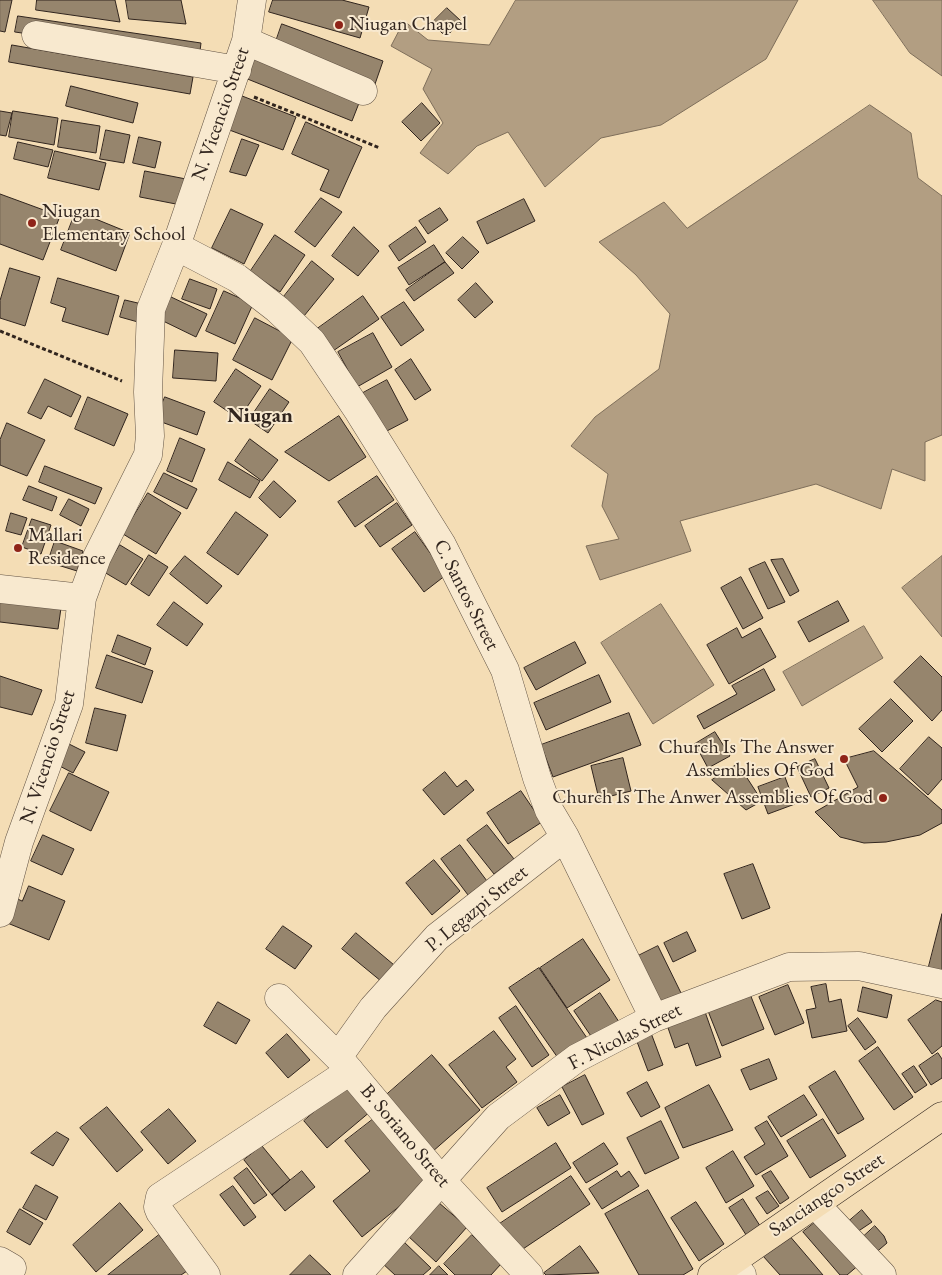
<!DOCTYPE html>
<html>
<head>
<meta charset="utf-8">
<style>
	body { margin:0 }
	canvas { display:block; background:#f4ddb5 }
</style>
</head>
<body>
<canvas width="942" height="1275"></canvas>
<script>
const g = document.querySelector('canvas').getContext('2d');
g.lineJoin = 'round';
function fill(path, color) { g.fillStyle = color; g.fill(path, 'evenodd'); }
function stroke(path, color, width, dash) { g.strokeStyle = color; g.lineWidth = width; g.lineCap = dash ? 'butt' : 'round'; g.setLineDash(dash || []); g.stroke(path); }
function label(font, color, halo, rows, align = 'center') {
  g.font = font + ' "EB Garamond",serif'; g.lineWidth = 4; g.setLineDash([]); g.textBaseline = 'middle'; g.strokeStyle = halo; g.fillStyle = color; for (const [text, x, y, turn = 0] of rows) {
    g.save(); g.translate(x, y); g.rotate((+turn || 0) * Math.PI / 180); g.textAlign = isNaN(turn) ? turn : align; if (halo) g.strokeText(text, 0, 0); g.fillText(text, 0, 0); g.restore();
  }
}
const water = new Path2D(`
	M516,0H798L766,59L661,125L601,138L545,187L508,132L477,146L448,174L420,153L443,123L423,89L432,69L391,46L404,21L428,40L489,45Z
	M873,0H942V76L910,53Z
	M870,105L911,133L918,178L942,196V435L925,442V481L892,469L881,509L816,484L680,521L691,551L600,580L586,546L619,539L602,506L608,474L571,446L595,417L659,369L670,314L636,275L599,242L664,202L687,228Z
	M942,556V637L902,588Z
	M661,604L714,685L653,724L601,643Z
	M864,626L883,658L802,706L783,672Z`);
fill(water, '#b29e82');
stroke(water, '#7e6e5a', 1);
const building = new Path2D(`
	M0,0H12L5,32L0,31Z
	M37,0H115L120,22L36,10Z
	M126,0H181L186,24L129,19Z
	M273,0H342L369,7L360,38L269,12Z
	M447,8L461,21L446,37L432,23Z
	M18,16L201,43L199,59L15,32Z
	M282,24L383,61L374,87L273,50Z
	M12,45L193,77L190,94L9,62Z
	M254,55L361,98L352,121L245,78Z
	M71,86L138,103L133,123L66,106Z
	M237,94L296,117L283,150L224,128Z
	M422,103L440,123L421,141L402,122Z
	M0,111L12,113L6,136L0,135Z
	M13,111L58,118L54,145L9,137Z
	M62,120L100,126L96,153L58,147Z
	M306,122L362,147L339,198L320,190L329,170L292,154Z
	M106,130L130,135L124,163L100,159Z
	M139,137L161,142L155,168L133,163Z
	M242,139L259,145L246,176L230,172Z
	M18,142L53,150L48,167L14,159Z
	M55,151L106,163L99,190L48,178Z
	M145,171L186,179L181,205L140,197Z
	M0,194L60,216L43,260L0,244Z
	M321,198L342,212L315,247L295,232Z
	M524,199L535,221L487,244L477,222Z
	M440,208L448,220L428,234L419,221Z
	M231,209L263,224L244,264L212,248Z
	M76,211L130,233L116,271L61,250Z
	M354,227L379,251L358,276L332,256Z
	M416,227L426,242L399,261L389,246Z
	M275,235L305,255L280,292L250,272Z
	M463,237L479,252L462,269L446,253Z
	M434,245L445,262L409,285L398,268Z
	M312,261L334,279L304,316L282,299Z
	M445,262L454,273L414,301L406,290Z
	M10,268L40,277L25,326L0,318V301Z
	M58,278L119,296L108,335L62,321L66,308L51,303Z
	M190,279L217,289L210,309L182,299Z
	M476,283L493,302L475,318L458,300Z
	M224,291L253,304L235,344L206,331Z
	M169,296L207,314L196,337L159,319Z
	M363,296L379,319L333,351L317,329Z
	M125,300L142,304L138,322L120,317Z
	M404,302L424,330L401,346L381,317Z
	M255,318L293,338L272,380L233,360Z
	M373,333L392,367L357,387L338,352Z
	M175,350L218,353L216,381L173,378Z
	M411,359L431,390L415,400L395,370Z
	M236,369L261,386L239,419L214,402Z
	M45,379L81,396L71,417L48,406L41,419L28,413Z
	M387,380L408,420L383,433L363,393Z
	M270,389L289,402L268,433L249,420Z
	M88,397L128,414L114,446L75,429Z
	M165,397L205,412L197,435L156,420Z
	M339,416L366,457L329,481L285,452Z
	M7,423L45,440L27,476L0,465V440Z
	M180,438L205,449L192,482L167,471Z
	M250,439L278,460L262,481L235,461Z
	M228,462L260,481L250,498L219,480Z
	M45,466L102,488L95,504L39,482Z
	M164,473L197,489L187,509L154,492Z
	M377,476L394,500L355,527L338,502Z
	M274,481L296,501L280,518L259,498Z
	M29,486L57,497L52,511L23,500Z
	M148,493L181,513L156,554L123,534Z
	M69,499L89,509L81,526L60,515Z
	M397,503L412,525L380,547L365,526Z
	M236,512L268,535L238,575L207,553Z
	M11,513L27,518L21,535L6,531Z
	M32,519L51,525L41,554L22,547Z
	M415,532L446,575L424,592L392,549Z
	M55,541L83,551L77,571L48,562Z
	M120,545L143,559L126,585L104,572Z
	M149,555L168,567L149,596L131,584Z
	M185,556L222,586L207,604L170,574Z
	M783,559L799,591L790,596L771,560Z
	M765,562L785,602L768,609L749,569Z
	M741,577L763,618L743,629L721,588Z
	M0,593L62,601L58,629L0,622Z
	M838,601L849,621L809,642L798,622Z
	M174,602L203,624L187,646L157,625Z
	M737,628L742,638L760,628L776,657L729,684L707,645Z
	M118,635L151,648L145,665L112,652Z
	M575,642L586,663L536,690L524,668Z
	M107,655L153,671L142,703L96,688Z
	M921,656L942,677V710L932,721L894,682Z
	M764,669L775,690L704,729L697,716L737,694L732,686Z
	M599,675L611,702L546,730L534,703Z
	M0,676L42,690L32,715L0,707Z
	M891,699L913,721L882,752L859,729Z
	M95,708L126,715L117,751L86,743Z
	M629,713L641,745L553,777L541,745Z
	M715,732L730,756L708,768L695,744Z
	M929,737L942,748V779L928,795L900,769Z
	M61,740L85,752L73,773L52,762Z
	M874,751L942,810V823L920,835L886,842L864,843L840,837L815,812L858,787L844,759Z
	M623,758L631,791L599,799L591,766Z
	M815,759L829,788L811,797L797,767Z
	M738,764L762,801L746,810L712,780Z
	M445,772L457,787L466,780L474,790L444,815L423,790Z
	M69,773L109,792L91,831L50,811Z
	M785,777L795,804L768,814L758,787Z
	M521,791L542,822L508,844L487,813Z
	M487,825L514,859L494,874L467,840Z
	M43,835L74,849L62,875L31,861Z
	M460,845L487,881L468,895L441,859Z
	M434,860L460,891L432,915L406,883Z
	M753,864L770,908L742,919L724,874Z
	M29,886L65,901L49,940L0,920L9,895L22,901Z
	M942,914V974L928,970Z
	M283,926L312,946L295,969L266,949Z
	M687,932L696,951L673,962L664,943Z
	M356,933L400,970L387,986L342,949Z
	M583,939L610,980L567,1008L540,968Z
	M658,946L682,995L659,1005L636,957Z
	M539,968L587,1038L558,1058L509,988Z
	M826,984L829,1002L841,999L847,1031L812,1038L806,1010L816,1008L811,987Z
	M788,985L804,1023L775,1035L759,997Z
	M863,987L892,995L887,1018L858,1011Z
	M600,993L623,1028L597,1045L574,1011Z
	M750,994L764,1029L722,1046L708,1011Z
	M936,1000L942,1002V1046L932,1054L908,1020Z
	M218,1002L250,1020L236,1044L204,1026Z
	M516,1006L549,1055L532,1067L499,1018Z
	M704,1009L721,1057L696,1066L688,1043L675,1048L666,1022Z
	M858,1018L876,1042L865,1050L848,1026Z
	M494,1031L516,1059L506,1067L517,1082L482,1108L449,1065Z
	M651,1033L663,1065L648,1071L636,1039Z
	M287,1034L310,1060L288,1078L266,1053Z
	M878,1047L913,1097L894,1110L859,1061Z
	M938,1053L942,1059V1078L931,1085L919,1066Z
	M432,1055L480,1110L432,1152L384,1097Z
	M769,1059L777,1079L750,1090L741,1070Z
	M914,1066L927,1085L915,1093L902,1074Z
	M835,1071L864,1119L838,1134L809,1087Z
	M585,1075L604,1114L582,1125L562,1087Z
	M647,1082L660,1107L641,1117L627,1093Z
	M347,1084L371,1111L327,1148L304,1121Z
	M709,1085L733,1130L683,1148L665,1108Z
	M560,1095L570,1113L548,1126L537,1108Z
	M804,1095L817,1115L781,1137L768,1117Z
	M107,1107L143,1150L117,1172L80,1128Z
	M169,1109L196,1141L168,1164L141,1132Z
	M376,1117L429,1182L362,1237L333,1201L370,1171L345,1141Z
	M823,1119L846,1156L810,1178L787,1141Z
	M661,1121L679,1158L645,1174L627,1138Z
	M767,1121L788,1156L756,1175L744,1157L765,1144L755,1128Z
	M57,1132L69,1139L53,1166L31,1153Z
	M556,1143L571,1168L502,1212L487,1188Z
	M604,1143L618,1164L586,1183L573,1163Z
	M262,1146L290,1180L272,1195L244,1160Z
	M733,1151L754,1186L726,1203L706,1168Z
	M247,1168L267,1195L254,1204L234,1178Z
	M302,1171L315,1187L285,1211L272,1195Z
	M617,1171L621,1177L629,1171L639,1186L602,1209L589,1189Z
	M771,1171L789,1198L780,1204L762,1176Z
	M571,1176L590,1204L514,1255L495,1227Z
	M36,1185L58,1197L46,1220L23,1208Z
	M233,1186L256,1217L244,1226L220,1195Z
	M648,1190L693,1269L683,1275H639L605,1214Z
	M768,1191L779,1206L767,1214L756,1198Z
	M743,1199L762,1229L748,1238L729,1208Z
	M438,1202L467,1227L436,1262L408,1236Z
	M696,1202L724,1244L699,1261L671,1218Z
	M120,1203L143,1230L96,1272L73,1245Z
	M20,1209L43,1223L30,1245L7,1232Z
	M862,1210L872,1222L857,1232L848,1222Z
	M821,1218L860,1264L847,1275H840L803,1232Z
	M875,1226L884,1236L887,1243L873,1255L863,1237Z
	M788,1234L823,1275H780L763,1256Z
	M159,1235L187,1271L181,1275H108Z
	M472,1235L501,1264L491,1275H455L444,1264Z
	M402,1240L431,1268L423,1275H395L381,1262Z
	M580,1246L599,1273L546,1275L544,1273Z
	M310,1255L331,1275H290Z
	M439,1266L448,1275H430Z`);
fill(building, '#96856d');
stroke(building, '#31251e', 1);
const minor = new Path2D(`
	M36,35L237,70
	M246,41L363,91
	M176,246L237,278L277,309L312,342L359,412L442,545L505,670L537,778L549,810L565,837L654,1018
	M0,589L82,598
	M0,913L19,842L69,704L82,598L97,557L148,455L150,436L148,392L151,309L176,246L246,41L252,0
	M279,998L338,1057L442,1181L529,1275
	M338,1057L373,1008L437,937L565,837
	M816,1205L882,1275
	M0,1261L12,1268
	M730,1262L742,1275
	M206,1275L160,1212L158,1207L160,1197L350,1071
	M357,1275L498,1117L577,1058L654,1018L789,967L859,966L942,984`);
const major = new Path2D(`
	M712,1275L942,1116`);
stroke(minor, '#625344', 29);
stroke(major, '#31251e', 29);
stroke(new Path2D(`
	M254,97L380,148
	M0,331L122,381`), '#31251e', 3, [4, 2.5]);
stroke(minor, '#f8e9cf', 28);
stroke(major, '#f4ddb5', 28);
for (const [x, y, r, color] of [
	[339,25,5,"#8f2418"],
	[32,223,5,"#8f2418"],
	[18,548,5,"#8f2418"],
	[844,759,5,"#8f2418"],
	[883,798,5,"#8f2418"]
]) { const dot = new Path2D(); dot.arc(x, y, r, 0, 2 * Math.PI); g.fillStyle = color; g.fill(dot); stroke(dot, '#f8e9cf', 2); }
label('20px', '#31251e', '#f8e9cf', [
	["Niugan Chapel",349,25],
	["Niugan",42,212],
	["Elementary School",42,235],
	["Mallari",28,536],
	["Residence",28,559],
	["Church Is The Answer",834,748,"right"],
	["Assemblies Of God",834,771,"right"],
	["Church Is The Anwer Assemblies Of God",873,798,"right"]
], 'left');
label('20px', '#31251e', '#f8e9cf', [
	["N. Vicencio Street",221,114,-71],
	["C. Santos Street",466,595,63],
	["N. Vicencio Street",48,757,-72],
	["P. Legazpi Street",477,909,-39],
	["F. Nicolas Street",625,1037,-27],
	["B. Soriano Street",405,1136,50],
	["Sanciangco Street",827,1195,-34]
]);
label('bold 21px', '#31251e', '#f8e9cf', [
	["Niugan",260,416]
]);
</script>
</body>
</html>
